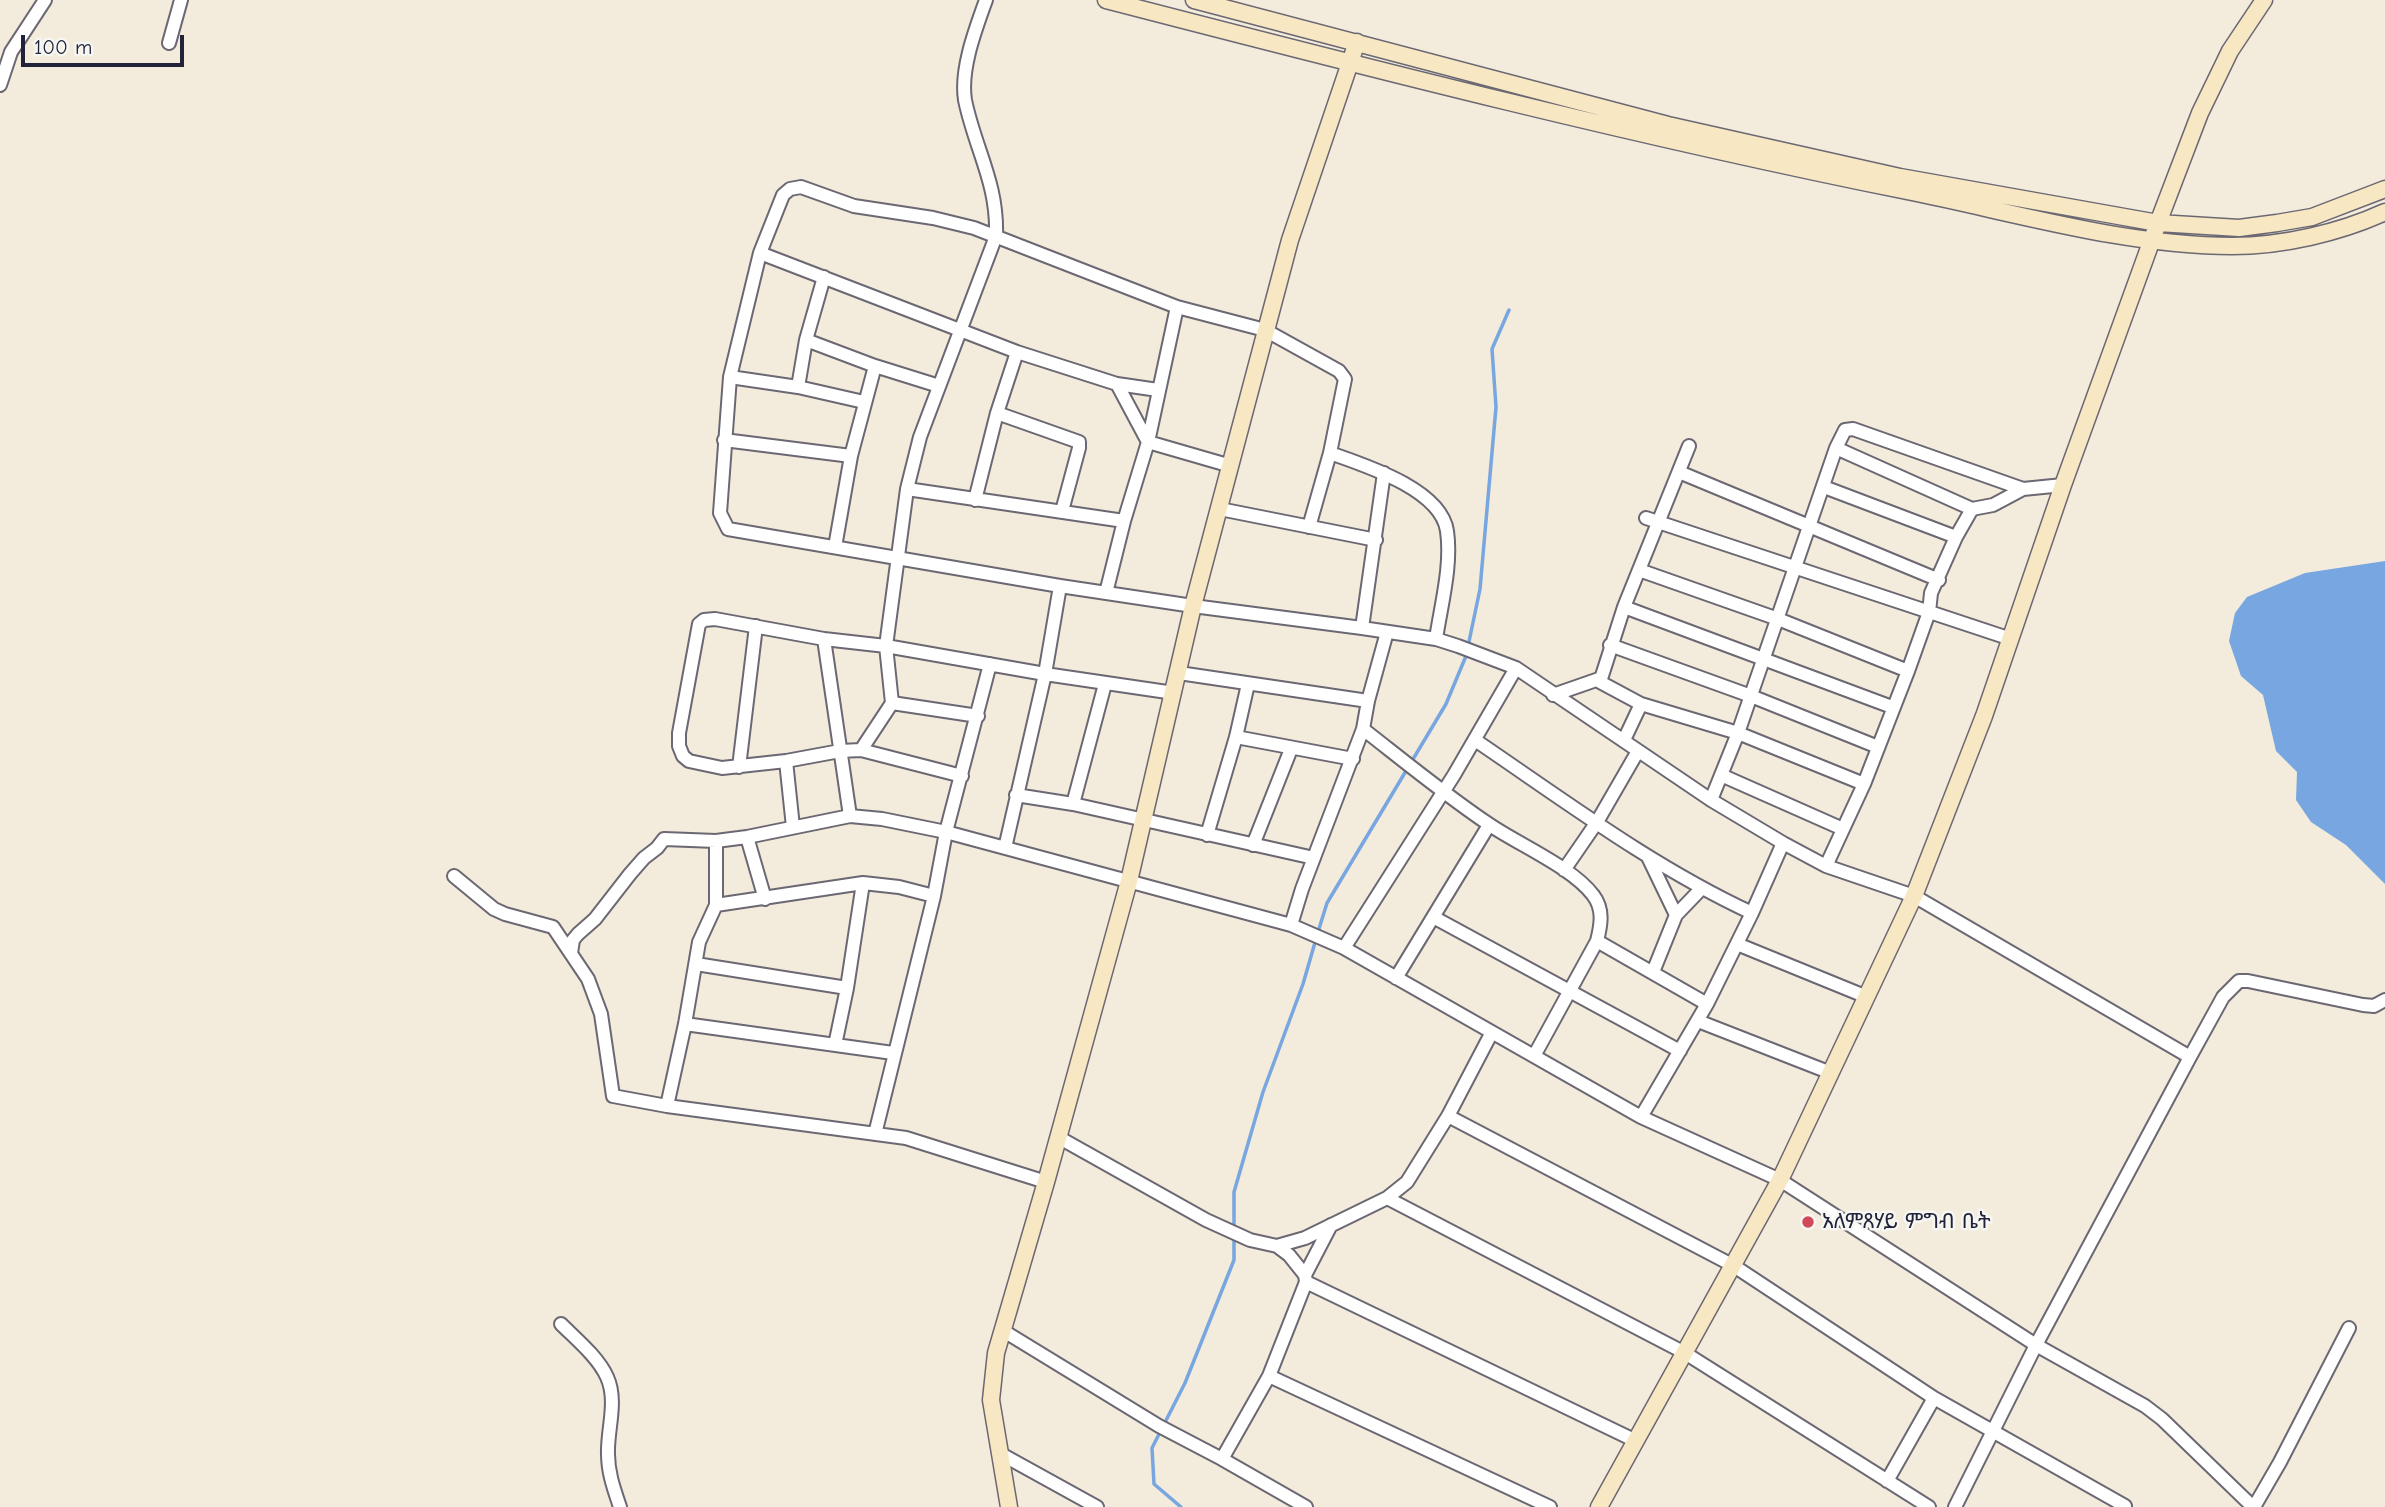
<!DOCTYPE html>
<html>
<head>
<meta charset="utf-8">
<style>
	body { margin:0 }
	#map { position:relative; width:2385px; height:1507px; overflow:hidden; background:#f3ebdb; font-family:"Comic Neue",sans-serif }
	canvas { display:block }
	.scale { position:absolute; left:21px; top:35px; width:163px; height:32px; box-sizing:border-box; border:4px solid #22223b; border-top:0; padding-left:9px; font-size:21px; line-height:24px; white-space:nowrap; color:#22223b; -webkit-text-stroke:5px #f6f6f2; paint-order:stroke }
</style>
</head>
<body>
<div id="map">
<canvas width="2385" height="1507"></canvas>
<div class="scale">100 m</div>
</div>
<script>
const g = document.querySelector('canvas').getContext('2d');
g.lineJoin = 'round';
function fill(path, color) { g.fillStyle = color; g.fill(path, 'evenodd'); }
function stroke(path, color, width, dash) { g.strokeStyle = color; g.lineWidth = width; g.lineCap = dash ? 'butt' : 'round'; g.setLineDash(dash || []); g.stroke(path); }
function label(font, color, halo, rows, align = 'center') {
  g.font = font + ' "Comic Neue","Noto Sans Ethiopic",sans-serif'; g.lineWidth = 5; g.setLineDash([]); g.textBaseline = 'middle'; g.strokeStyle = halo; g.fillStyle = color; for (const [text, x, y, turn = 0] of rows) {
    g.save(); g.translate(x, y); g.rotate((+turn || 0) * Math.PI / 180); g.textAlign = isNaN(turn) ? turn : align; if (halo) g.strokeText(text, 0, 0); g.fillText(text, 0, 0); g.restore();
  }
}
fill(new Path2D(`
	M2385,561V884L2346,845L2311,822L2296,800L2297,772L2276,751L2263,695L2241,676L2229,641L2235,613L2247,597L2305,573Z`), '#77a6e0');
stroke(new Path2D(`
	M1318,932L1327,903L1446,704L1466,656L1480,589L1496,407L1492,349L1509,310
	M1234,1230V1192L1263,1092L1303,984L1316,939
	M1181,1507L1154,1484L1152,1448L1185,1383L1234,1260V1238`), '#77a6e0', 3.5);
const street = new Path2D(`
	M169,43L181,0
	M0,85L11,52L45,0
	M760,253L1017,352L1117,384L1158,390
	M824,277L806,340L798,387L864,402
	M806,340L875,366L939,386
	M730,377L798,387
	M1117,384L1148,442L1231,466
	M997,413L1079,442V448L1062,511
	M724,440L851,456
	M1689,446L1624,607L1600,682L1641,704L1738,733L1864,784
	M1836,448L1845,430L1853,429L2023,489L2063,485
	M1330,453C1364,465 1441,489 1447,531C1452,566 1441,605 1436,639
	M1679,472L1939,580
	M1824,487L1956,537
	M907,489L1124,521
	M975,500L997,413L1017,352
	M1220,509L1376,540
	M1646,518L2011,639
	M1309,527L1330,453L1345,379L1339,371L1265,330L1177,307L974,228L933,218L854,206L801,187L790,189L783,195L760,253L730,377L720,513L728,529L1060,586L1193,606L1362,628L1436,639L1458,646L1516,668L1711,800L1783,843L1826,866L1914,896L2190,1057
	M835,547L851,456L875,366
	M1639,570L1778,619L1908,671
	M1106,593L1124,521L1148,442L1177,307
	M1624,607L1892,707
	M1362,628L1384,473
	M824,639L850,816
	M1610,645L1751,696L1878,747
	M1179,673L1368,701
	M1553,695L1599,679
	M892,703L978,716
	M1363,729C1404,761 1444,794 1487,823C1517,844 1572,867 1593,895C1604,909 1601,925 1597,941L1534,1056
	M1236,737L1353,759
	M1475,740C1565,801 1653,867 1752,913
	M1624,740L1641,704
	M861,750L892,703L886,646L907,489L920,437L996,236C998,183 975,149 965,100C960,69 976,28 986,0
	M786,761L793,827
	M739,767L756,626
	M1721,775L1843,829
	M962,776L861,750L840,751L786,761L722,768L689,761L683,756L679,746V733L699,624L704,620L715,619L824,639L886,646L1045,674L1174,693
	M1016,795L1073,804L1314,858
	M1711,800L1738,733L1836,448L1972,509L1993,505L2023,489
	M1073,804L1105,684
	M1207,835L1236,737L1248,684
	M747,837L765,899
	M716,841V905L699,942L685,1024L667,1106L906,1138L1046,1182
	M1253,845L1291,749
	M1005,848L1045,674L1060,586
	M1648,857L1676,915L1653,972
	M1826,866L1864,784L1908,671L1929,612L1931,593L1956,537L1972,509
	M1564,870L1597,822L1638,751
	M454,876L494,909L505,914L553,927L588,979L601,1014L613,1096L667,1106
	M716,905L863,883L899,887L934,896
	M1676,915L1701,889
	M1435,918L1680,1051
	M1291,925L1302,889L1363,729L1368,701L1387,632
	M1597,941L1707,1004
	M1737,944L1867,997
	M1344,948L1454,775L1516,668
	M571,953L573,940L578,934L595,919L630,874L644,858L657,848L664,839L716,841L747,837L850,816L882,819L946,832L1291,925L1344,948L1641,1117L1780,1180L2036,1345L2145,1406L2162,1419L2253,1507
	M696,964L847,988
	M1396,978L1489,825
	M1698,1021L1831,1073
	M685,1024L893,1053
	M835,1045L847,988L863,883
	M1448,1116L1734,1266L1934,1398L2125,1506
	M1641,1117L1707,1004L1752,913L1783,843
	M875,1134L934,896L946,832L990,664
	M1058,1137L1206,1220L1250,1240L1277,1246L1289,1255L1305,1275L1306,1282L1269,1376L1222,1459
	M1387,1198L1685,1353L1929,1507
	M1277,1246L1305,1238L1387,1198L1407,1182L1448,1116L1492,1032
	M1305,1275L1331,1225
	M1306,1282L1636,1441
	M561,1324C576,1339 598,1357 607,1377C618,1401 607,1430 608,1454C608,1473 614,1489 620,1507
	M1002,1330L1159,1426L1222,1459L1306,1507
	M1269,1376L1550,1507
	M1001,1454L1097,1507
	M1887,1481L1934,1398
	M1955,1507L2036,1345L2190,1057L2223,997L2239,981H2248L2363,1005L2374,1006L2385,1000
	M2254,1507L2280,1462L2349,1328`);
const secondary = new Path2D(`
	M1106,0C1372,69 1638,137 1907,191C2013,212 2124,246 2232,246C2282,246 2339,233 2385,212
	M1194,0L1668,125L1900,177L2158,223L2239,228L2277,223L2312,217L2385,189
	M1009,1507L991,1400L996,1353L1046,1182L1129,881L1193,606L1290,240L1357,42
	M1599,1507L1780,1180L1914,896L1984,716L2063,485L2158,223L2200,113L2230,51L2264,0`);
stroke(street, '#6b6873', 16);
stroke(secondary, '#6b6873', 19);
stroke(street, '#fff', 12);
stroke(secondary, '#f7e8c3', 16);
for (const [x, y, r, color] of [
	[1808,1222,7,"#d1495b"]
]) { const dot = new Path2D(); dot.arc(x, y, r, 0, 2 * Math.PI); g.fillStyle = color; g.fill(dot); stroke(dot, '#f6f6f2', 2.5); }
label('21px', '#22223b', '#f6f6f2', [
	["አለምጸሃይ ምግብ ቤት",1822,1222]
], 'left');
</script>
</body>
</html>
